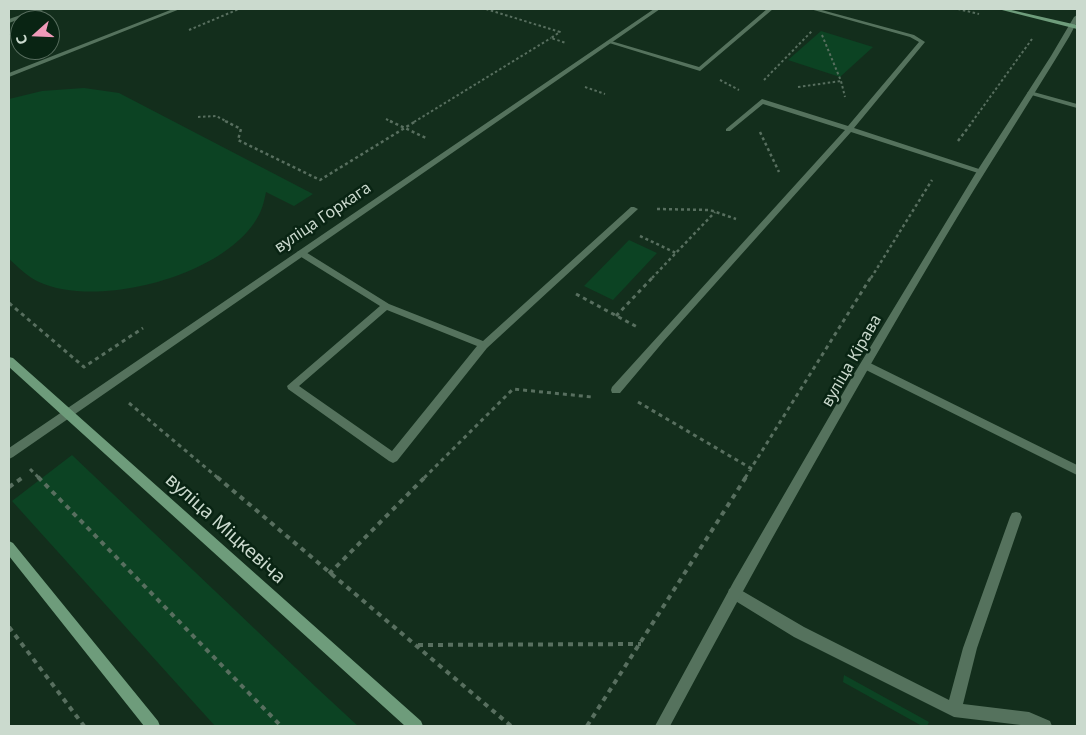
<!DOCTYPE html>
<html>
<head>
<meta charset="utf-8">
<style>
	body { margin:0 }
	#map { position:relative; width:1086px; height:735px; overflow:hidden; background:#132e1c; font-family:"Noto Sans",sans-serif }
	canvas { display:block }
	.frame { position:absolute; inset:0; border:10px solid #cbdace; pointer-events:none }
	.north { position:absolute; left:10px; top:10px; width:50px; height:50px; box-sizing:border-box; background:#092413; border:1px solid #576d5e; border-radius:50%; rotate:250deg; font-size:14px; font-weight:700; line-height:20px; text-align:center; color:#cbdace }
	.north::after { content:''; display:block; margin:auto; width:18px; height:22px; background:#ef9ab8; clip-path:polygon(50% 0,100% 100%,50% 72%,0 100%) }
</style>
</head>
<body>
<div id="map">
<canvas width="1086" height="735"></canvas>
<div class="frame"></div>
<div class="north">С</div>
</div>
<script>
const g = document.querySelector('canvas').getContext('2d');
g.lineJoin = 'round';
function fill(path, color) { g.fillStyle = color; g.fill(path, 'evenodd'); }
function stroke(path, color, width, dash) { g.strokeStyle = color; g.lineWidth = width; g.lineCap = dash ? 'butt' : 'round'; g.setLineDash(dash || []); g.stroke(path); }
function label(font, color, halo, rows, align = 'center') {
  g.font = font + ' "Noto Sans",sans-serif'; g.lineWidth = 5; g.setLineDash([]); g.textBaseline = 'middle'; g.strokeStyle = halo; g.fillStyle = color; for (const [text, x, y, turn = 0] of rows) {
    g.save(); g.translate(x, y); g.rotate((+turn || 0) * Math.PI / 180); g.textAlign = isNaN(turn) ? turn : align; if (halo) g.strokeText(text, 0, 0); g.fillText(text, 0, 0); g.restore();
  }
}
fill(new Path2D(`
	M821,31L873,47L840,77L788,60Z
	M84,88L119,93L313,194L294,206L266,192C264,202 262,211 256,220C222,276 98,309 39,282C28,277 18,267 9,259V99L42,91Z
	M629,240L657,253L613,300L584,286Z
	M72,455L318,689L358,726H215L12,501Z
	M844,675L929,722L927,726H922L843,682Z`), '#0c4323');
stroke(new Path2D(`
	M486,9L560,32L551,38L566,43
	M958,9L979,14
	M189,30L239,9
	M822,35L841,81L845,97
	M720,80L739,90
	M764,80L812,31
	M585,87L605,94
	M798,87L841,81
	M198,117L216,116L228,122
	M386,119L392,122
	M414,122L551,38
	M972,122L1032,39`), '#586f5f', 2, [2.5, 2.5]);
stroke(new Path2D(`
	M225,121L241,129L238,140L320,180L416,121
	M390,121L426,138
	M760,132L779,172
	M958,141L973,121
	M657,209L710,210L736,219
	M640,236L676,253
	M652,278L715,212
	M871,278L932,180`), '#586f5f', 2.5, [3, 3]);
stroke(new Path2D(`
	M576,294L639,328
	M9,303L84,367L143,328
	M616,316L653,277
	M638,402L752,469
	M129,403L218,478
	M30,469L39,478
	M424,478L513,389L592,397
	M745,478L871,277`), '#586f5f', 3, [4, 4]);
stroke(new Path2D(`
	M38,477L281,726
	M217,477L511,726
	M9,487L22,478
	M329,574L425,477
	M9,627L84,726
	M418,645L641,644
	M587,726L746,477`), '#586f5f', 4, [5, 5]);
fill(new Path2D(`
	M38,9H46L9,23V19Z
	M767,9H773L700,71L606,42L611,41L699,67Z
	M810,9H818L914,35L925,42L854,128L985,171L981,173H978L851,132L663,342L620,393H612L611,390L612,387L845,130L763,104L730,131H726V129L762,99L848,126L919,42L910,37Z
	M1030,91L1077,104V108L1028,94L1027,93Z
	M631,207H634L638,209L487,348L397,461L393,463L389,461L288,389L287,386L380,306L298,255L297,253L298,251H304L389,304L483,341ZM387,310L477,346L392,451L299,386Z
	M866,361L1077,465V475L862,368L861,365L862,362Z
	M1016,512L1020,513L1022,517L977,648L963,704L1029,712L1050,721L1052,726H1029L954,717L794,637L729,597L728,593L729,589L734,587L739,589L804,627L949,700L963,648L1010,517L1012,513Z`), '#55725d');
fill(new Path2D(`
	M173,9H180L9,77V73Z
	M654,9H660L13,457L9,459V448Z
	M1077,15V22L1069,37C1028,105 984,172 943,241C848,401 757,563 670,726H655L734,581L854,374L977,171L1051,56L1074,17Z`), '#55725d');
fill(new Path2D(`
	M998,9H1007L1077,25V29Z
	M9,357L13,358L421,721L423,726H405L9,367Z
	M9,541L13,543L158,721L160,726H144L9,556Z`), '#6e9c7b');
label('16px', '#cbdace', '#092413', [
	["вуліца Горкага",323,218,-34],
	["вуліца Кірава",852,361,-60]
]);
label('19px', '#cbdace', '#092413', [
	["вуліца Міцкевіча",225,529,42]
]);
</script>
</body>
</html>
